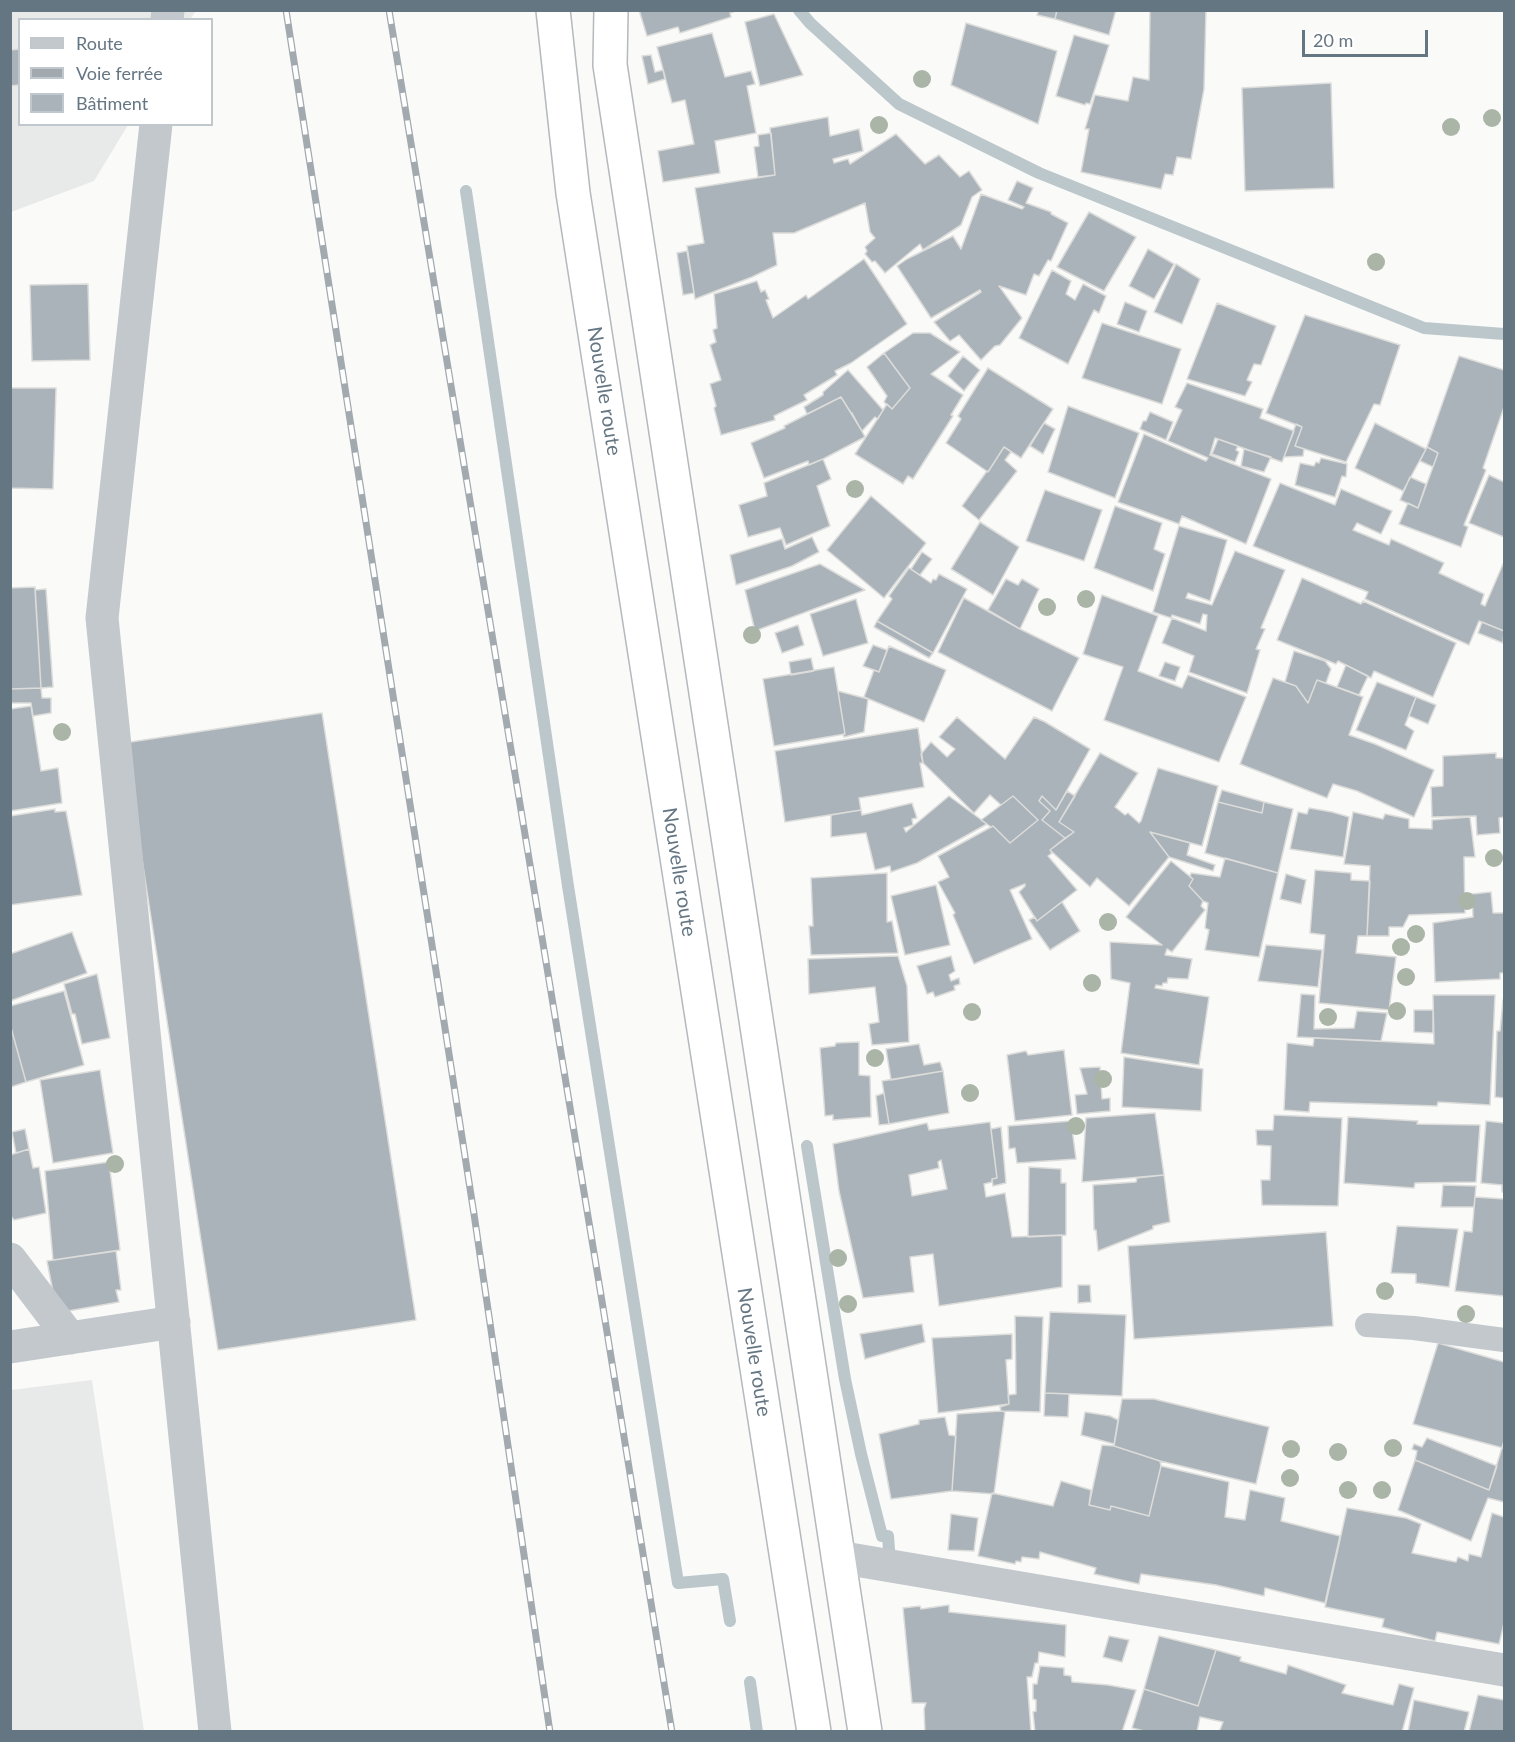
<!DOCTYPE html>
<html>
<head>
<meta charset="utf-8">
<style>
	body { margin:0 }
	#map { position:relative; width:1515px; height:1742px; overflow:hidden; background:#fafaf8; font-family:Lato,sans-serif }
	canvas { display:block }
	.frame { position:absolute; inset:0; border:12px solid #657683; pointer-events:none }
	.legend { position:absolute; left:18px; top:18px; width:195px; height:108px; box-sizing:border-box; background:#fff; border:2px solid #c1c8cd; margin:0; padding:8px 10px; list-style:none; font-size:18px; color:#657683 }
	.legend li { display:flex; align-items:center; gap:12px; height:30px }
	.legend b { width:30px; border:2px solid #c1c8cd }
	.scale { position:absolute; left:1302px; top:30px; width:126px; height:27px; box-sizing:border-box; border:3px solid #657683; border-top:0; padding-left:8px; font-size:18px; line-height:21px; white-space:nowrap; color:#657683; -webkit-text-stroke:4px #fff; paint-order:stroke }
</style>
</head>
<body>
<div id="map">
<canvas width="1515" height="1742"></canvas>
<div class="frame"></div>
<ul class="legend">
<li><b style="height:8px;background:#c3c8cc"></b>Route</li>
<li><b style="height:8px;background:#a2aab0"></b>Voie ferrée</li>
<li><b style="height:16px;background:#aab3b9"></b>Bâtiment</li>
</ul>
<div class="scale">20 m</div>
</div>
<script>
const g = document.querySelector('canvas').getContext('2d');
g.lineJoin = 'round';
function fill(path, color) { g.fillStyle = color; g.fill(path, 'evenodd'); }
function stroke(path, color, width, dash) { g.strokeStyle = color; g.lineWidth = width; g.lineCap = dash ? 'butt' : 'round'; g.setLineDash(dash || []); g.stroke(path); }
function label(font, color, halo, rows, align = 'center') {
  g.font = font + ' Lato,sans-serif'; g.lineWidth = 6; g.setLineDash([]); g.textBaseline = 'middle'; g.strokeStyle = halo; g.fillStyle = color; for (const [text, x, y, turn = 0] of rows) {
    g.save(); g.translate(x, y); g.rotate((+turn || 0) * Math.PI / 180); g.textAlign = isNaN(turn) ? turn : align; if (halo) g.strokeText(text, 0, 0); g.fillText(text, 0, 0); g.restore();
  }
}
fill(new Path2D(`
	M11,11H196L190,19L20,20V124L128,125L94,181L11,212Z
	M92,1380L144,1731H11V1390Z`), '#e8e9e9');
stroke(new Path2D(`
	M799,10L810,23L899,104L1039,173L1424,328L1504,334
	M466,191L568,886L678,1583L723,1579L730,1621
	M807,1146L845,1379L861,1454L882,1536H888L890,1563
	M750,1682L757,1732`), '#bbc7cb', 12);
const building = new Path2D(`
	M639,10H739L730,13L731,17L680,33L678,27L647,36Z
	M1039,10H1057L1055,19L1037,15Z
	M1057,10H1116L1109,35L1055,19Z
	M1150,10H1206L1204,89L1191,159L1177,157L1173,175L1165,174L1161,189L1081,172L1089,129H1085L1095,95L1128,101L1133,77L1149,80Z
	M774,14L803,75L760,86L745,22Z
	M966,23L1057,51L1038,124L951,85Z
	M712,33L725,77L751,71L755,84L747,86L756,133L715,141L720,173L663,182L658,151L694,144L685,100L672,103L657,47Z
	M1074,35L1109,45L1090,104L1086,103L1085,105L1056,96Z
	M20,49V85L10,86V50Z
	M651,55L655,72L663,70L665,79L648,84L642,56Z
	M1331,83L1334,188L1245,191L1242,88Z
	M828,117L830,136L859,129L863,151L833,159L834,163L848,159L850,164L896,134L925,164L939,155L960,177L969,171L982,190L972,197L961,225L923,250L920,244L885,273L875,261L872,262L865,254L867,251L865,247L875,238L870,232L865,203L794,233H773L777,265L752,277L695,299L687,246L704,243L695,188L775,175L770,128Z
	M771,133L775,175L758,177L754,147L759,146L758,135Z
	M1017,181L1033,188L1026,203L1051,212V214L1068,223L1051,261L1048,260L1039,276L1034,274L1026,295L999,286L1022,318L1000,345L995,346L981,360L959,335L950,341L934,322L981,292L980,290L931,318L897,266L907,259L953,236L961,249L981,194L1022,209L1024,207L1008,200Z
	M1089,212L1136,237L1104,291L1057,267Z
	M1148,249L1174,264L1154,299L1129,286Z
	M687,251L694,293L683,295L677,253Z
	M864,259L907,324L851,363L835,371L837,375L804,395L807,400L774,416L775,420L721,435L714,408L716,406L710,384L721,380L710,345L716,342L713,330L717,328L714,294L757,281L761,292L765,290L769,299L766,300L773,318L806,295L808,299Z
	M1176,264L1200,279L1182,324L1154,312Z
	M1052,270L1071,281L1066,294L1075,300L1083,284L1106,296L1099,313L1094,310L1068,364L1019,338Z
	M88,284L90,360L32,361L30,285Z
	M1125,302L1147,311L1139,332L1117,324Z
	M1217,303L1276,326L1261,365L1254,364L1247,380L1252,382L1245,396L1187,379Z
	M1305,315L1400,345L1380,405L1374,404L1346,462L1295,446L1302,427L1266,413Z
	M1102,323L1181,349L1162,404L1082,378Z
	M913,333H930L960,352L931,374L963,395L951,415L953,416L913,479L908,476L903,484L855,454L887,404L892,409L910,388L884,353Z
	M884,353L910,388L892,409L884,402L887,396L867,367Z
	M963,356L980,370L964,391L948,376Z
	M1459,356L1504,370V407L1483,468L1486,470L1464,525L1468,527L1461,547L1399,524L1408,503L1418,508L1438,453L1427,447Z
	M988,368L1053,409L1021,458L1004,447L988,472L946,443L961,419L958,416Z
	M848,370L883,410L878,419L875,417L862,431L841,397L807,414L804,407L823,395V392Z
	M1187,383L1263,409L1260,418L1294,431L1282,462L1215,438L1210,455L1271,479L1246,544L1182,516L1179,524L1118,502L1144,434L1206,461L1208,458L1168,441L1182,410L1175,407Z
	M10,388H56L53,489L10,488Z
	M841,397L851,413H852L865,437L823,459L809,465L808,461L764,478L751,443L785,428L784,426Z
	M1068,406L1139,433L1115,498L1048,472Z
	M1150,412L1173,422L1166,440L1140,429L1143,421H1146Z
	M1044,423L1055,429L1043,454L1030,446Z
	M1375,423L1426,449L1403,491L1355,468Z
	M1296,424L1302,427L1295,446L1304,449L1303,456L1284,457Z
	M1218,439L1238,446L1236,450L1239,452L1235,462L1212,454Z
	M1004,447L1011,452L1005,460L1017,471L979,520L962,506L987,471L988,472Z
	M1427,447L1438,453L1433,467L1420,461Z
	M1244,449L1271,457L1264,472L1241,466Z
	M1321,458L1347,464L1346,477L1342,476L1335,497L1295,485L1300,463L1314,466L1316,462L1319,463Z
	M823,459L831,479L817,486L830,526L786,545L780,528L748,537L739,505L767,496L764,483Z
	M1489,475L1504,482V537L1469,523Z
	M1410,477L1426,484L1418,508L1400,500Z
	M1280,483L1335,505L1341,489L1392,511L1381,534L1357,523L1353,530L1389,545L1391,539L1444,563L1439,573L1484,594L1481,604L1485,606L1503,564L1504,565V631L1479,621L1469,645L1365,599L1368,592L1253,546Z
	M1045,490L1102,510L1084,561L1026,541Z
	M871,496L926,543L884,598L827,550Z
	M1115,506L1162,523L1154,549L1165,554L1153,591L1094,568Z
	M980,522L1019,547L993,595L951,569Z
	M1179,526L1227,540L1210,601L1188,593L1186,598L1212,605L1235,551L1285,570L1261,628L1265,629L1256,649L1260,650L1247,693L1189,672L1194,656L1162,643L1172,618L1206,631L1207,615L1203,614L1200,624L1172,615L1171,618L1153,612Z
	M812,537L819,552L792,566L736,585L730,555L782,539L785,549Z
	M922,552L932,559L920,575L911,569Z
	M820,564L865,590L755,631L745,590Z
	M909,568L931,583L933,579L936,580L939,574L967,589L933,653L877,621L892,599L889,596Z
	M1302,578L1361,604L1363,601L1456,643L1433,697L1374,671L1371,678L1338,661L1336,664L1277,640Z
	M1006,579L1018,585L1022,579L1039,589L1020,629L988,610Z
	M35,587L41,688L10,689V588Z
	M46,589L53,687L41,688L35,590Z
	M1102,595L1158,616L1138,671L1182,688L1188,675L1246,697L1219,762L1104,720L1123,667L1083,654Z
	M964,598L1020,629L1079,658L1052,711L938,652Z
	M856,599L868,643L823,656L810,614Z
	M877,621L933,653L929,658L874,627Z
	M1482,622L1504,631L1503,643L1478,633Z
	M798,625L804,645L782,653L775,633Z
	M873,645L887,650L879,672L863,666Z
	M889,646L946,670L924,722L864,697L874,670L879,672Z
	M1294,651L1325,661L1331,669L1326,683L1317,680L1308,703L1296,686L1285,682Z
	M811,658L814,671L791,675L789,662Z
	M1165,662L1180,667L1175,681L1159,676Z
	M1346,665L1368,676L1359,695L1337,687Z
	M834,667L845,734L774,746L763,679Z
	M1273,678L1296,686L1308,703L1317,680L1363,697L1349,735L1375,744L1434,770L1414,817L1357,791L1333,784L1327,798L1240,764Z
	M1377,682L1416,697L1405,725L1414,731L1406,750L1356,730Z
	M41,688L42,698H51V713L33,716L31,703H10V689Z
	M838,691L868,699L864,732L844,737L843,734H845Z
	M1416,697L1436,705L1428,724L1409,716Z
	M31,706L41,771L58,768L62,803L10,811V709Z
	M322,713L416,1320L218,1350L124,743Z
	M957,717L1005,759L1034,717L1045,722L1090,749L1056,810L1042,796L1039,801L1050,811L1042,820L1065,838L1050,850L1052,853L1048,856L1077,890L1037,921L1019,892L1025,886V884L1010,890L1032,939L974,964L953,915L955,913L938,882L949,877L938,856L993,826L1010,843L1038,820L1013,796L1001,805L990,795L974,813L923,763L921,754L931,742L947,757L955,749L939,737Z
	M918,728L923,763H920L924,787L859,798L861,810L785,822L775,751Z
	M1100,753L1138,773L1115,807L1125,815L1128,813L1139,823L1141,821L1158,768L1218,786L1202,846L1150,832L1169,857L1129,906L1097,878L1090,887L1050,850L1074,832L1059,822Z
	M1496,753V758H1504V817L1499,818L1500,833L1477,835L1476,816L1432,817L1431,787L1443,786V756Z
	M1222,790L1264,802L1262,813L1218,802Z
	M1067,791L1075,796L1059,822L1074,832L1065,838L1042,820L1050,811L1039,801L1042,796L1056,810Z
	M949,796L987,824L917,863L891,872L890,866L875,870L866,833L831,837V815L861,810L862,815L912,803L917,818L912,819L913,825L904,828L906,832Z
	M1013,796L1038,820L1010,843L993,826L991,827L981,820Z
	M1218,802L1262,813L1264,802L1293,809L1278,873L1205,853Z
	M1309,808L1332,812L1349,817L1343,857L1290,849L1298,812L1307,814Z
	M55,809V812L66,811L82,895L10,905V816Z
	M1353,812L1383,819L1385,814L1409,819V828L1432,829V820L1470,817L1475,857H1464L1465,913L1409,915L1403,927H1389V936H1367L1370,866L1344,864Z
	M1150,832L1190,843L1187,855L1215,865L1213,871L1169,857Z
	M1225,858L1278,873L1259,957L1205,950L1209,930L1205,928L1208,903L1203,901L1189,886L1193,879L1190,877L1191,873L1220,877Z
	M1171,861L1193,879L1189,886L1203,901L1201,906L1205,910L1172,952L1167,949L1165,955L1192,959L1188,979L1168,978L1167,983H1163L1162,986L1156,985L1155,988L1209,997L1199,1065L1121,1053L1130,983L1111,979L1110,942L1162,945L1126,917Z
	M1315,870L1351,873V880L1370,881L1367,936H1358L1356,953L1396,957L1389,1010L1319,1003L1325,935L1310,933Z
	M887,873V922L892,921L898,953L811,955L809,926H813L811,878Z
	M1286,874L1306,880L1301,904L1280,899Z
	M936,885L950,945L905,955L891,896Z
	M1491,892L1493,913H1504V973H1500V979L1435,982L1433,923L1473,917L1472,894Z
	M1062,902L1080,931L1050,950L1029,920L1035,917L1037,921Z
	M72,932L87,973L10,1001V954Z
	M1266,945L1322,950L1318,987L1258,981Z
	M898,956L907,986L909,1042L872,1045L869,1024L879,1022L875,987L809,994L808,959Z
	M951,956L955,971L949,975L951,981L959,978L960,984L954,986L955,990L935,997L933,992L927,994L917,966Z
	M97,974L110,1038L82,1044L75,1014H72L64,984Z
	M64,991L84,1065L26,1082L10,1024V1006Z
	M1301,994L1315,995L1314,1029L1354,1028L1357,1011L1387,1013L1381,1041L1297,1037Z
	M1433,995H1495L1490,1105L1438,1102L1437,1106L1310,1102L1309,1112L1284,1110L1287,1043L1313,1046L1314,1038L1434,1044Z
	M1503,1000L1504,1001V1098L1495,1097L1497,1031H1500Z
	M1414,1010H1433V1033L1414,1032Z
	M10,1024L26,1082L11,1087L10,1085Z
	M859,1042V1075L870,1076L871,1117L833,1120V1115L825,1116L820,1048L835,1046L836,1043Z
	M919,1044L924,1065L940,1062L943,1071L891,1080L886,1049Z
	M1064,1050L1072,1115L1015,1121L1007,1055L1026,1051L1028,1055Z
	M1124,1057L1203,1069L1201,1111L1122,1107Z
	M1100,1067L1102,1099L1110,1098V1111L1077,1114L1075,1095L1087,1094L1080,1068Z
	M100,1070L113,1153L53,1163L40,1080Z
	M943,1071L949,1113L889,1124L882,1081Z
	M884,1093L889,1124L879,1125L876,1096Z
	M1155,1113L1164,1175L1082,1182L1086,1118Z
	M1274,1115L1342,1118L1338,1206L1262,1205L1261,1180H1270L1271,1146L1257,1145L1256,1130H1273Z
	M1348,1117L1418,1121L1417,1124L1480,1125L1476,1182L1415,1183L1414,1188L1344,1183Z
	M1071,1121L1076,1159L1017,1163L1015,1148L1009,1149L1008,1126Z
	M1486,1121L1504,1123V1192H1502V1185L1481,1183Z
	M990,1122L997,1178L992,1179V1182L984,1184L986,1197L1005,1193L1012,1237L1062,1235V1287L939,1306L933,1254L910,1257L914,1292L863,1298L839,1191L833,1144L927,1123L929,1130ZM941,1160L947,1189L912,1196L909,1175L939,1168L938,1162Z
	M1001,1127L1006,1183L993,1186L992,1179L997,1178L991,1129Z
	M25,1129L29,1149L16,1153L12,1132Z
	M29,1149L33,1168L39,1167L46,1213L14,1220L10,1215V1155Z
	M109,1162L120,1250L53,1260L45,1171Z
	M1029,1167L1061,1169V1183H1066V1235L1028,1237Z
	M1164,1175L1170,1222L1153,1226V1229L1098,1251L1096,1230H1094L1093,1185L1136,1182L1137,1178Z
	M1443,1185L1476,1186L1474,1207H1441Z
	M1475,1197L1504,1199V1296L1455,1291L1464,1231L1472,1232Z
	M1397,1226L1458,1229L1449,1287L1416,1283V1274L1391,1273Z
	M1326,1232L1333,1326L1134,1339L1128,1246Z
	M116,1251L121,1290H116L119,1302L68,1311L53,1292L47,1261Z
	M1078,1285H1090L1091,1302L1078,1303Z
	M1050,1312L1126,1315L1122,1396L1045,1393Z
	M1015,1316L1043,1317L1040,1412L1001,1411L1000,1407L1009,1404L1008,1395L1016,1394Z
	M922,1324L925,1342L865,1359L860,1334Z
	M1012,1334V1359L1006,1360L1009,1404L938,1413L932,1338Z
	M1438,1343L1504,1362V1442L1503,1448L1413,1424Z
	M1045,1393L1069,1394L1068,1417L1044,1416Z
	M1122,1399H1154L1269,1427L1256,1484L1160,1461L1114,1446Z
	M1001,1411L1005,1412L994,1494L952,1491L957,1414Z
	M1085,1412L1110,1416L1118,1420L1114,1444L1081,1435Z
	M945,1417L949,1435L956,1436L952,1491L891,1499L879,1434L919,1424V1420Z
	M1427,1438L1497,1466L1489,1490L1415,1460L1417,1451L1412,1449L1414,1444L1422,1447Z
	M1504,1441V1502L1488,1498L1471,1541L1398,1510L1415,1460L1489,1490Z
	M1102,1445L1114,1446L1160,1461L1161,1466L1149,1516L1111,1506L1110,1510L1089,1505Z
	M1161,1466L1229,1482L1225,1517L1245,1520L1250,1490L1285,1498L1281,1521L1340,1536L1325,1603L1265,1588L1264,1596L1216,1585L1141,1574L1139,1584L1094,1574L1096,1568L1040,1552L1039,1559L1022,1557L1021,1562L1016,1561L1015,1564L978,1556L992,1493L1053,1506L1061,1481L1091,1490L1089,1505L1110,1510L1111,1506L1149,1516Z
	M1347,1508L1406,1518L1421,1524L1412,1553L1456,1562L1458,1557L1468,1561L1469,1554L1481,1557L1492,1513L1504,1517V1623L1499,1644L1437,1632L1435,1641L1382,1627L1384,1619L1325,1607Z
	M951,1514L978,1518L974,1551L948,1550Z
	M949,1605V1612L1066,1625L1065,1657L1039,1652L1038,1663H1035L1032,1677H1027L1031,1732H925L924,1709L926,1703H912L903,1608L920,1606L921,1609Z
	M1109,1636L1129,1640L1122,1662L1103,1657Z
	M1159,1636L1216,1650L1198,1706L1144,1689Z
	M1216,1650L1241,1657L1240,1661L1286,1674L1288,1665L1346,1685L1342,1693L1393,1705L1399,1684L1414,1688L1402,1732H1219L1223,1722L1200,1717L1197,1732H1148L1132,1728L1144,1689L1198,1706Z
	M1040,1666L1064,1668V1675L1071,1676L1072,1682L1108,1685L1136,1690L1122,1732H1035L1033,1712L1036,1711V1700L1033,1699V1684H1037Z
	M1478,1695L1504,1700V1732H1469Z
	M1414,1700L1469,1712L1464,1732H1408Z`);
fill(building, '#aab3b9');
stroke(building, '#dcdcda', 1.5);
const trunk = new Path2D(`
	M553,10L573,193L814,1732
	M611,10L610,65L865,1732`);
stroke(trunk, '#b4b9bd', 36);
stroke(new Path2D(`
	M1367,1325L1414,1328L1504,1340`), '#c3c8cc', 24);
stroke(new Path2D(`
	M167,20L168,10
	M156,124L102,618L215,1732
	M10,1259L70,1338
	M10,1347L174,1322
	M838,1557L1504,1670`), '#c3c8cc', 33);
stroke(trunk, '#fff', 33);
const rail = new Path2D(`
	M286,10L474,1214L550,1732
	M389,10L600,1289L672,1732`);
stroke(rail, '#a2aab0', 7);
stroke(rail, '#fff', 4.5, [14]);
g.fillStyle = '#aab4a7';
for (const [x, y] of [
	[922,79],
	[1492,118],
	[879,125],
	[1451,127],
	[1376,262],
	[855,489],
	[1086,599],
	[1047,607],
	[752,635],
	[62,732],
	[1494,858],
	[1467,901],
	[1108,922],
	[1416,934],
	[1401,947],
	[1406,977],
	[1092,983],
	[1397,1011],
	[972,1012],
	[1328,1017],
	[875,1058],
	[1103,1079],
	[970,1093],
	[1076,1126],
	[115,1164],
	[838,1258],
	[1385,1291],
	[848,1304],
	[1466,1314],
	[1393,1448],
	[1291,1449],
	[1338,1452],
	[1290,1478],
	[1348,1490],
	[1382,1490]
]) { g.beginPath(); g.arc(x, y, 9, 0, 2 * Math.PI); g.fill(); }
label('20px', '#657683', '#fff', [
	["Nouvelle route",604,391,81],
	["Nouvelle route",679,872,81],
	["Nouvelle route",754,1352,81]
]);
</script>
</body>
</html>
